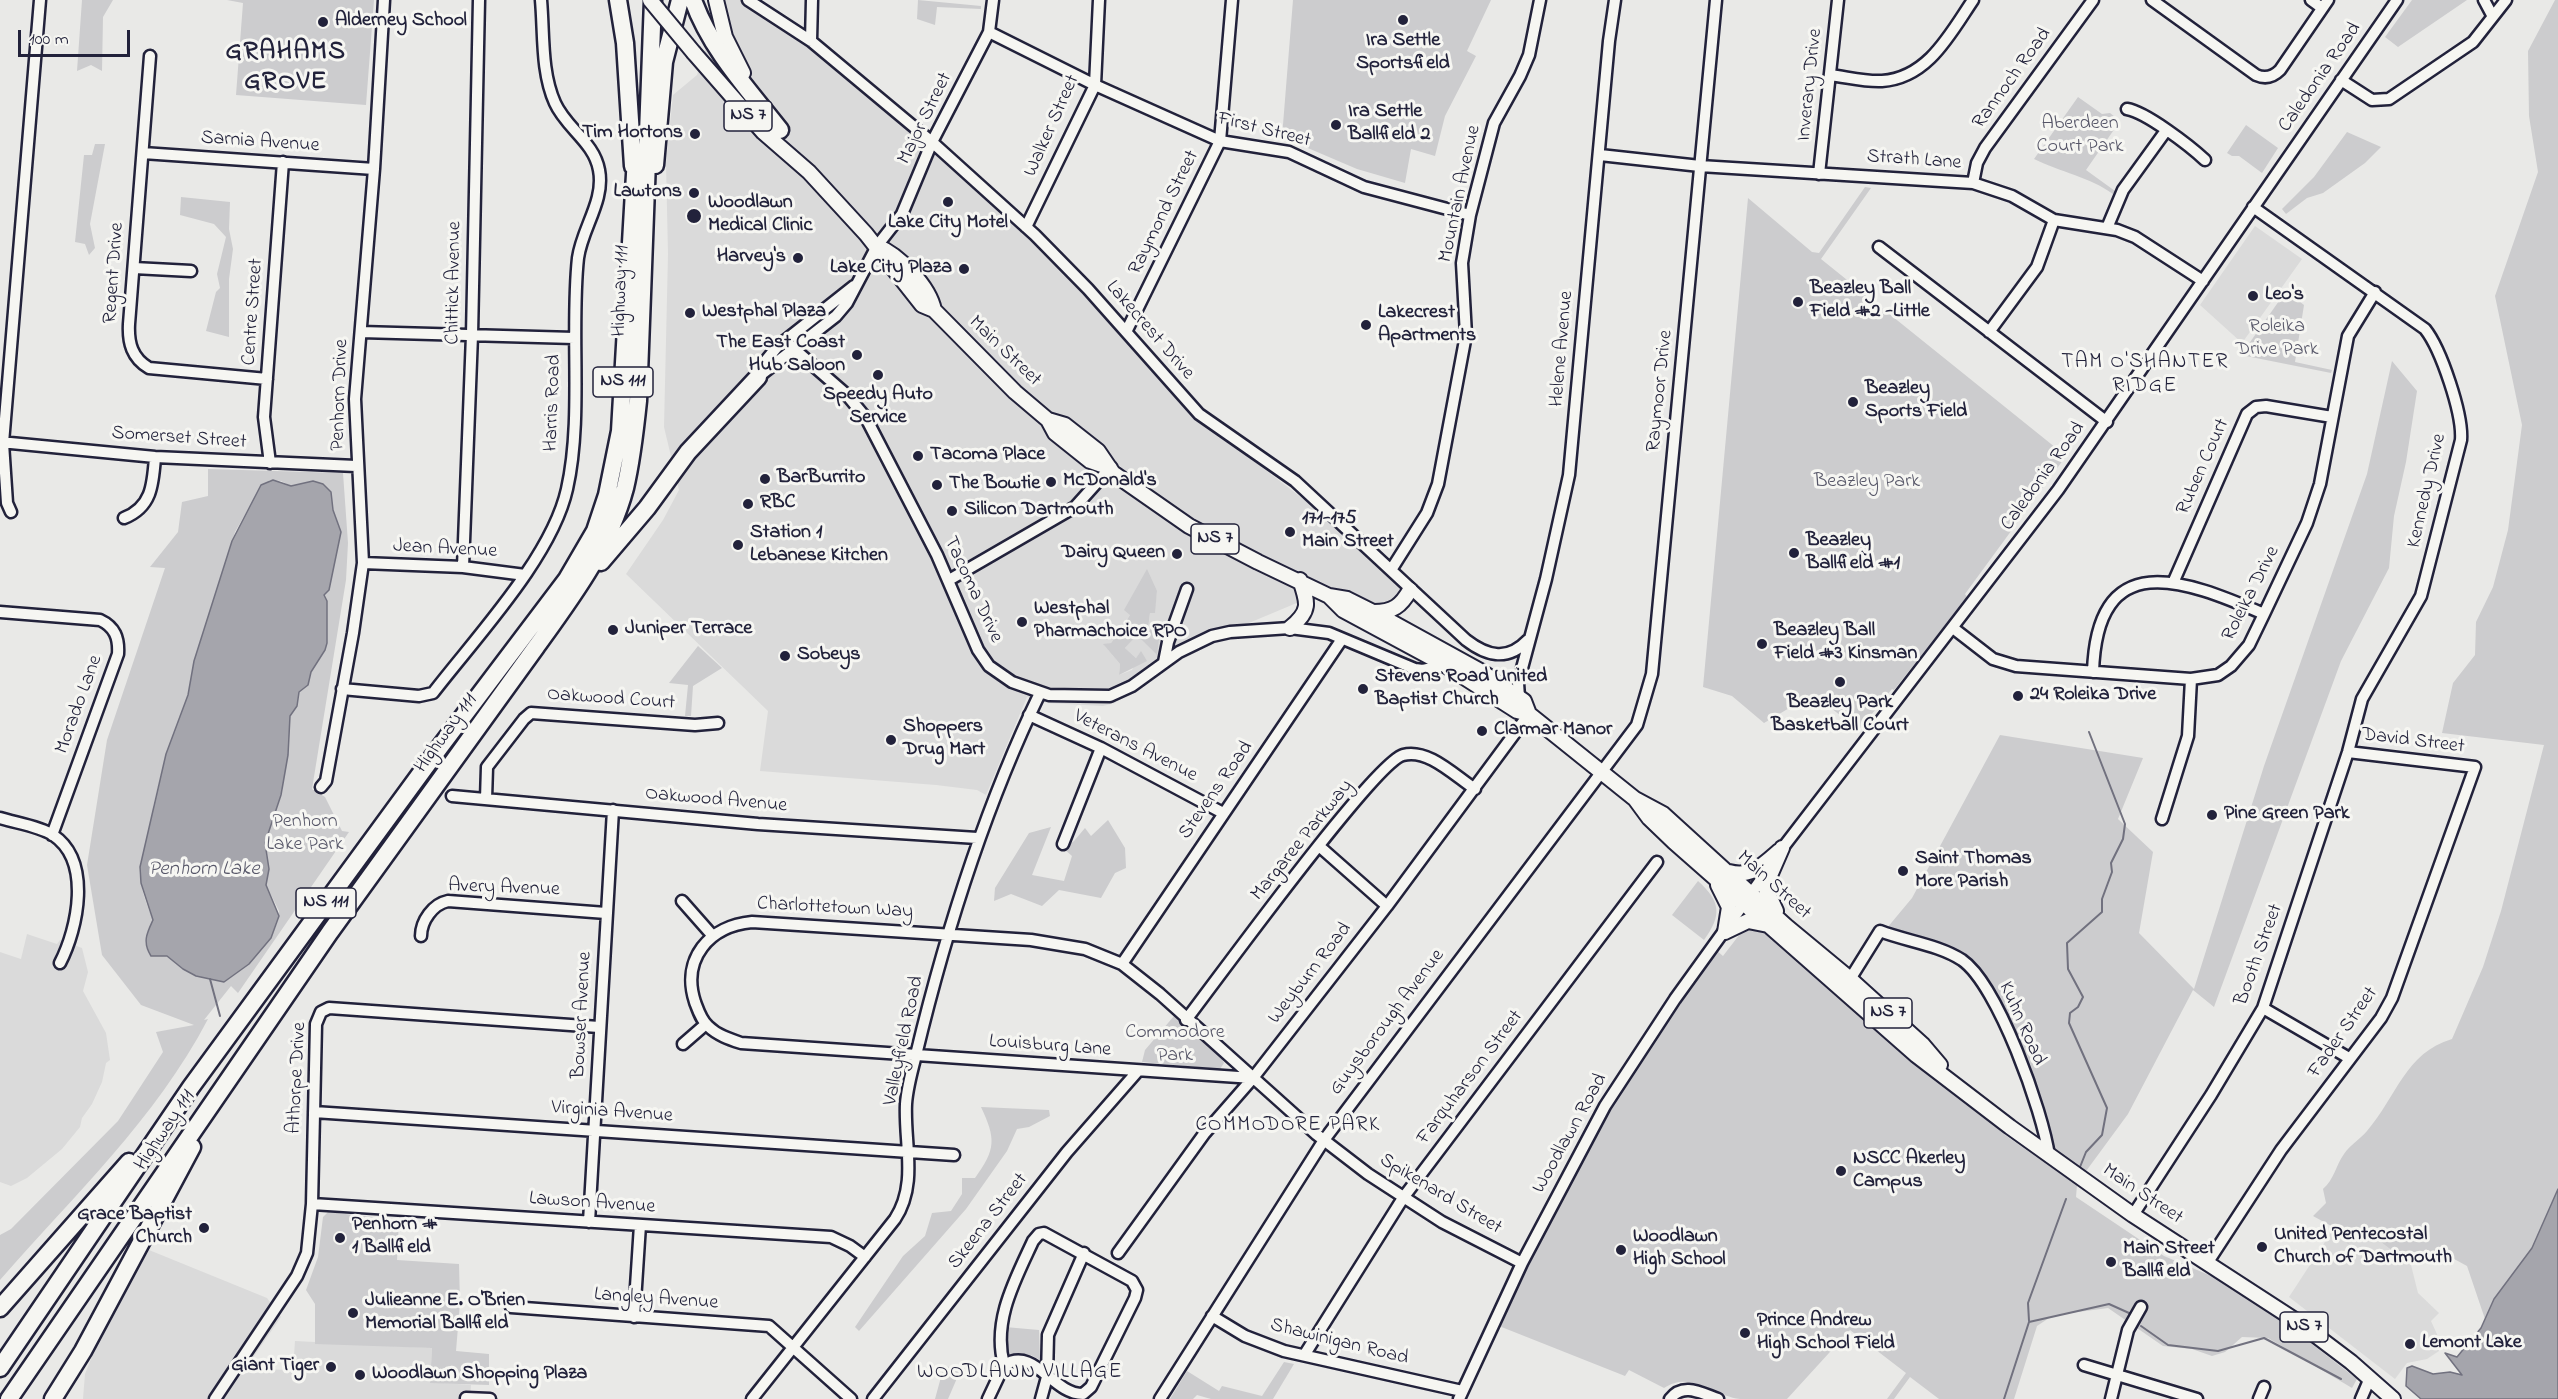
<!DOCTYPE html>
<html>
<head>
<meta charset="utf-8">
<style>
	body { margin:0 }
	#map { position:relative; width:2558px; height:1399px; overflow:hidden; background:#e9e9e7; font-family:"Indie Flower",sans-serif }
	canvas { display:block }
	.scale { position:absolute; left:18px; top:30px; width:112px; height:27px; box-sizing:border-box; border:3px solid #22223b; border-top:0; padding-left:8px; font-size:18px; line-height:21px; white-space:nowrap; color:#22223b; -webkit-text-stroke:4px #f6f6f2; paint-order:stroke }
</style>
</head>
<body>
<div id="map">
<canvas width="2558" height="1399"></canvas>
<div class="scale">100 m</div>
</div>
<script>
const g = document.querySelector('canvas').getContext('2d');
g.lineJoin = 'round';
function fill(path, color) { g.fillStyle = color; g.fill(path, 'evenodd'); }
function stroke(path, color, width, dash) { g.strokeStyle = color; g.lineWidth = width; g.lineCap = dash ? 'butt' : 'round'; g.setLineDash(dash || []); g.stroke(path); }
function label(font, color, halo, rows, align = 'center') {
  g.font = font + ' "Indie Flower",sans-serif'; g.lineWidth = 6; g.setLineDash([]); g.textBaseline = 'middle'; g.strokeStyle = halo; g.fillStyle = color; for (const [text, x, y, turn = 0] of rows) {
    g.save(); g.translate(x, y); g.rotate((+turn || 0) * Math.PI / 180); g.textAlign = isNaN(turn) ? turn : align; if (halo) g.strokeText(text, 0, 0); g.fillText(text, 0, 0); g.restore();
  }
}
fill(new Path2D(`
	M721,0H748L810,36L955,164L1118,326L1191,413L1336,524L1407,593L1388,607L1330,589L1237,628L1172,649L1129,682L1115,703L1103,706L1047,703L1027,697L986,795L977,790L936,785L760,771L768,711L626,574L663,520L679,490L664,427L668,254L666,163L673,95L697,75ZM1157,591L1154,613H1150L1148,630L1156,654L1137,634L1125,648L1136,658L1141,652L1132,670L1119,675L1120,664L1104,645L1111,643L1130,615Z
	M2255,226L2302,259L2242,343L2200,305Z
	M27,934L57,944L60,940L82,948L88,972L83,991L106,1033L110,1060L106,1063L102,1082L92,1104L82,1118L80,1127L62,1149L27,1178L11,1186L0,1182V952L21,959Z
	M2334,1228L2365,1230L2411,1265L2418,1293L2439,1313L2431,1321L2441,1343L2439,1351L2427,1359L2407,1363L2395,1379L2289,1297Z
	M149,1250L267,1298L281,1317L245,1369L293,1370L295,1341L432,1348L430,1382L471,1385L470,1399H83L85,1374L107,1319Z`), '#dadada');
fill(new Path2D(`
	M82,0H113L103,17L102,71L91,65L77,71Z
	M227,0H374L366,105L236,95L243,3Z
	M918,0L981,6V9L937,7L935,25L917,19Z
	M1293,0H1491L1467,51L1476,56L1445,116L1435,156L1411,149L1405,183L1357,169L1282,137Z
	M2412,0H2467L2398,47L2385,37Z
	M2555,0H2558V1189L2532,1248L2494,1299L2485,1319L2467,1266L2445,1254L2411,1265L2365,1230L2348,1244L2335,1228L2313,1216L2326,1203L2323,1189C2334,1180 2336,1165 2344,1154C2350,1145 2360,1139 2367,1131C2397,1096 2405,1053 2452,1039L2483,967L2501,911L2544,745L2442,733L2453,683L2475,655L2476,622L2493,587L2508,530L2522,425L2495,296L2538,172L2529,116L2528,51Z
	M2078,97L2102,114L2110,113L2120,121L2086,170L2115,191L2113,194C2090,177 2060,172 2034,159Z
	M2246,125L2278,148L2262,173L2239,156H2232L2227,153Z
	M2347,132L2381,147L2365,163L2323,193L2307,198L2286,214L2282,209L2314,177Z
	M95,144H105L90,224L95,248L89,255L85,244L75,242L84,155H92Z
	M1865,187L1871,188L1821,259L2066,456L1965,594L1967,597L1894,690L1892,689L1859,730L1813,694L1764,723L1732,696L1703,687L1748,198L1812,252L1819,253Z
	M181,197L230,202L229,229L233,249L229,279V337L206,331L216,292L220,288L217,274L226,237L214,224L180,215Z
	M2286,291L2304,305L2295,362L2332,370L2331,373L2241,355Z
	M2392,361L2417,391L2406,462L2394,516L2389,568L2341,661L2214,1007L2193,990L2128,1114L2081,1178L2058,1161L1994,1006L1963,961L1882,934L1912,898L2000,735L2143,758L2118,819L2153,852L2139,933L2194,989L2264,766L2367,474Z
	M208,469L343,473L348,543L346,580L312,789L325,797L342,831L349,832L238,993L231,986L204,1020L208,1019C155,1120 74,1195 0,1280V1235L11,1229L118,1121L163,1052L156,1032L194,1025L141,1005L102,955L87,865L107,740L165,568L150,567L178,532L182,502L208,496ZM270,480L281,481L291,486L317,482L331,492L333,510L341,531L329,590L324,595L327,603L325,650L311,672L307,686L299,692L297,706L290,716L282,793L265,843L268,866L266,885L279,911V918L271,938L249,964L224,982L196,976L183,969L167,956H151C141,942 147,933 153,920C147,905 138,883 140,866C144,847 156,827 153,807L166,754L188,695L193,668L235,532L259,490Z
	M1147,569L1157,591L1155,613H1150L1148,629L1160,631L1157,655L1137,635L1125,648L1136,658L1141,651L1147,661L1119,675L1120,664L1103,644L1111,643L1130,615L1124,610Z
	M698,646L722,668L693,686L691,716H685L688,685L669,683Z
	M1108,820L1125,848L1126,868L1115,873L1101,898L1059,890L1042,906L1011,894L994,901L995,888L1029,833L1051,827L1032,875L1064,881L1072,856L1064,849L1074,841L1085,828L1091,836Z
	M1698,881C1721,902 1722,915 1704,940L1672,915Z
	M1753,917L2005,1135L2077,1185L2076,1197L2164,1256L2216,1278L2273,1314L2357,1379L2352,1388L2268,1338L2242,1337L2225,1352L2212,1356L2192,1349L2163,1346L2108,1308L2063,1314L2049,1318L2037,1326L2014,1399H1939L1910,1377L1894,1399H1887L1906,1373L1850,1330L1787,1399C1771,1399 1755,1399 1740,1399C1714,1396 1691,1370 1664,1388L1629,1370L1625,1376L1499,1326L1599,1112L1682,1002L1716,950L1723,956Z
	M1174,1016L1220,1056L1224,1063L1220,1069L1142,1062L1145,1050Z
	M981,1107L1049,1110L1050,1116L1029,1127L1017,1129L1007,1151L966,1209L859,1331L855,1327L903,1256L925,1236L932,1213L951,1211L962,1194V1178H975C996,1149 996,1139 981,1107Z
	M328,1212L399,1220L397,1260L459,1264L460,1303L456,1351L489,1354V1385L430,1383L432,1348L315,1344V1304L306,1290L318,1257L323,1217Z
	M1005,1327L1039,1330L1040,1360L1031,1355L1004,1354Z
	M1284,1362L1294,1364L1273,1399H1211L1197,1395L1193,1399H1170L1187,1371L1219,1391L1222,1386L1262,1396Z
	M944,1366L961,1369L948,1399H935Z`), '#ccccce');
const water = new Path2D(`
	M273,480L291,486L313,481L323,484L331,492L333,510L341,532L329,590L324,595L327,601V643L325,650L311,672L308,685L299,692L297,706L290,716L288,755L281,795L265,843L269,869L266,885L279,916L271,938L249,964L224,982L196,976L183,969L167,956H151C142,942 147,933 153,920L141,883L140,867L166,754L188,695L194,661L232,541L261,485Z
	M2558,1189V1399H2421L2406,1386L2407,1368L2412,1366L2433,1374L2450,1372L2462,1375L2445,1353L2457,1357L2481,1328L2494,1299L2532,1248Z`);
fill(water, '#a5a5ac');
stroke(water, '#71717f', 1.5);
stroke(new Path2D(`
	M210,979L220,1016
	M2080,1167L2086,1152L2102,1135L2107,1108L2069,1023L2070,1013L2078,1007L2083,997L2068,969L2067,943L2102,912V899L2112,872L2111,863L2123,839L2125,824L2089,732
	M2029,1321L2028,1303L2066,1199
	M2141,1326L2168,1345L2218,1351L2264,1338L2341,1379
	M2004,1399L2029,1322L2109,1304L2129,1313`), '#71717f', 2);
const minor = new Path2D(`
	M748,0L811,41L932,142L1035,235L1088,289L1199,414L1295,481L1466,640C1488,657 1508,661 1528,640
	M2152,0L2256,75C2265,79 2273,77 2280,70L2328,0
	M2311,0L2322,8
	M2484,0L2492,15
	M989,32L1095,85L1220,141L1289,152L1364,187L1470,215
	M811,41L812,0
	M150,56L129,324C128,343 132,358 149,368L267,379
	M1830,75C1847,77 1865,82 1882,81C1928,78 1950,34 1973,0
	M2341,80L2372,100L2389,99L2473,42L2506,0
	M2127,109C2146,112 2190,146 2205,160
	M143,153L374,169
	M1600,155L1700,166L1973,183L2012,196L2054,220L2117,230L2135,237L2203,281
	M1819,174L1838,0
	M1973,183L1977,163L1985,148L2093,0
	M1026,227L1095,85L1099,0
	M2107,228L2123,190L2165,132
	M1879,247L2107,422
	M134,268L191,271
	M1127,330L1220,141L1232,0
	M361,332L574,338
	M1989,332L2037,267L2054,220
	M785,341L847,395L866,418L937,555L978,650L989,666L1012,682L1049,695L1110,696L1132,686L1179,652L1212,636L1230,632L1290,628L1329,633L1415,669L1423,670L1445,665
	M758,376L759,369L777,347L854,286
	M758,377L836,316L847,303L877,246L902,214L932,142L989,32L993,0
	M0,442L155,457L356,466
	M270,463L264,417L283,162
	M11,512L7,503L3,443L40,0
	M124,518C152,507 153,484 155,457
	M363,563L463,567L525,575
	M463,567L472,335L479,0
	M1391,570L1427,513L1438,484L1466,335L1462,263L1470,215L1494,123L1520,76L1529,55L1540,0
	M949,580L1075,507L1110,468
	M2173,583L2247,414L2256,407L2266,406L2332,417
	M0,612L100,620C115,627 119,638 118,654L52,835
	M1953,628L1993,659L2016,666L2191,679L2218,675L2231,666L2249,645L2264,614L2307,523L2320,484L2348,336L2375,292
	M1164,662L1168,642L1187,589
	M2093,672C2097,546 2183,579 2264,614
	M342,689L419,696L433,693C476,637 552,557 567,489C583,418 570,331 578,258C582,228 605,201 599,170C594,142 566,128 555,103C541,72 544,34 541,0
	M1519,697L1518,683L1546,579L1569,475L1609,41L1615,0
	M1029,715L1101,748L1223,813
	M321,787L326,781L353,633L363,563L355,399L374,169L384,0
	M452,796L758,824L977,838
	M486,799L487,767L524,719L531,713L695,725L718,723
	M0,818C16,823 39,826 53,835C92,861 78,928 60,963
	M2162,819L2188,736L2191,679
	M1063,844L1101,748
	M1319,846L1387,906
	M1778,854L2058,490L2397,0
	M682,901L712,935
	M421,936C421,921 433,904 448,901L606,913
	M1122,964L1342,639
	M1847,984L1880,931C1906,941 1939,945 1962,960C1998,985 2043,1112 2049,1156
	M2263,1008L2349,1058
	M1186,1020C1216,981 1374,763 1403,755C1428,748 1455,776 1475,789
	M683,1044L706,1024
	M1253,1078L741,1043C729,1039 717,1035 708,1026C701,1020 698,1010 695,1002C681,959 709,926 752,922L1031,940L1085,949L1122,964L1160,994L1316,1134L1368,1174L1442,1222L1522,1263
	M314,1112L954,1155
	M312,1204L831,1237L850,1246L865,1257
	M2133,1215L2211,1095L2263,1008L2348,752L2362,699L2421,596L2461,440C2463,414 2441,349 2425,329L2253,207
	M589,1222L613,810
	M1044,1233L1132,1281L1137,1290L1135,1298L1091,1387L1083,1394C1052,1394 1035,1346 1004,1365C992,1321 1015,1280 1033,1241L1039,1234Z
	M1118,1253L1204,1134L1253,1078L1387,906L1529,714
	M2208,1262L2281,1150L2381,1018L2392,998L2475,767L2348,752
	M511,1307L769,1326L851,1399
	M1212,1316L1245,1336L1284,1351L1462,1391
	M634,1317L640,1225
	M1305,1354L1403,1198L1657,862
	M2084,1365L2197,1399
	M466,1398L490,1399
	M215,1399L297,1276L307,1253L312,1204L316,1024L321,1012L329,1008L599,1027
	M752,1399L895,1219C918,1184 904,1143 906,1104C907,1088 912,1070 916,1055C946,930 984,809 1040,693
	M873,1399L1067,1152L1137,1072
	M988,1399L1004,1365
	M1041,1399L1047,1377L1048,1335L1084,1253
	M1160,1399L1324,1140L1637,725L1652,674L1716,0
	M1459,1399L1522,1263L1605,1106L1675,999L1768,870
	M1670,1399C1683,1382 1701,1393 1718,1399
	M2111,1399L2128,1330L2141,1307
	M2259,1399L2264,1387
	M2361,1399L2370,1378`);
const major = new Path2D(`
	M716,0L725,37L743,73
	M694,53L763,132L809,172L866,234L922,305L934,310L1015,392L1048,420L1055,433L1090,461L1110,468
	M877,246C899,255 929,286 934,310
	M1048,420L1065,425L1098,451L1113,473L1189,526L1258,562L1329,596L1347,599L1373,612L1482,672L1524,701L1529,714
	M1329,596L1343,610L1445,665L1517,711L1529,714L1635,799L1663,814L1786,926L1850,979L1923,1045L1940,1065
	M1374,612C1393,612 1401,606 1410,590
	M1290,628C1311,611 1308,603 1300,580
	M1635,799L1649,818L1674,842L1916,1055L2010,1127L2133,1215L2298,1322L2351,1362L2393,1399
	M1729,872C1751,878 1763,865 1779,851
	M1718,885L1729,907L1725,932
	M1776,911L1765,887L1782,848
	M1725,932L1748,921L1768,925`);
const highway = new Path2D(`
	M618,0L625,43L633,166
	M693,0C711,50 748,89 780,130
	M655,165L664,62L680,0
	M601,562L647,508L688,452L758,377
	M0,1308L129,1162
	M0,1368L191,1087L440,747L567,579L595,531L607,495L620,431L636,157
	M9,1399L330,932L536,647C572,597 609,548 625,488C632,459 635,430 638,401L653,0
	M53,1399L83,1351L192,1147`);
stroke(minor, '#22223b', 15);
stroke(major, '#22223b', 18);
stroke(highway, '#22223b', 21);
stroke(minor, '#f6f6f2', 10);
stroke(major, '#f6f6f2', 14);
stroke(highway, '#f6f6f2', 16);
const majorBridge = new Path2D(`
	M650,0L694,53`);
stroke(majorBridge, '#22223b', 18, []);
stroke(majorBridge, '#f6f6f2', 14);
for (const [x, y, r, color] of [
	[1403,20,6,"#22223b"],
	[323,22,6,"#22223b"],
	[1336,125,6,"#22223b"],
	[695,134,6,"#22223b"],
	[694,193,6,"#22223b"],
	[948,202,6,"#22223b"],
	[694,216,8,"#22223b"],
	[798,258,6,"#22223b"],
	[964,269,6,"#22223b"],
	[2253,296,6,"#22223b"],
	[1798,302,6,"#22223b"],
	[690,313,6,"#22223b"],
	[1366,325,6,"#22223b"],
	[857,355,6,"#22223b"],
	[878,375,6,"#22223b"],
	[1853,402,6,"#22223b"],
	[918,456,6,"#22223b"],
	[765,479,6,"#22223b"],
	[1051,482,6,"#22223b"],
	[937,485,6,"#22223b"],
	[748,504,6,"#22223b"],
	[952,511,6,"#22223b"],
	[1290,532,6,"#22223b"],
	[738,545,6,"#22223b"],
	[1794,553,6,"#22223b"],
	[1177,554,6,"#22223b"],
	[1022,622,6,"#22223b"],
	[613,630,6,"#22223b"],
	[1762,644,6,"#22223b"],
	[785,656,6,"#22223b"],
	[1840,682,6,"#22223b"],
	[1363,689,6,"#22223b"],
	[2018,696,6,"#22223b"],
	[1482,731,6,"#22223b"],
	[891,740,6,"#22223b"],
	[2212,815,6,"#22223b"],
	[1903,871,6,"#22223b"],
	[1841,1171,6,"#22223b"],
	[204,1228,6,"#22223b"],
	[340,1238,6,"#22223b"],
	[2262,1247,6,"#22223b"],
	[1621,1250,6,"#22223b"],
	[2111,1262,6,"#22223b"],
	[353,1313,6,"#22223b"],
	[1745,1333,6,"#22223b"],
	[2410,1344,6,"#22223b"],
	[331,1367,6,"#22223b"],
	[360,1375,6,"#22223b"]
]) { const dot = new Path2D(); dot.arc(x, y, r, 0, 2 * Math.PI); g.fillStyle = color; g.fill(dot); stroke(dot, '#f6f6f2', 2); }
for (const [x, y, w] of [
	[748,116,48],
	[623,382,60],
	[1215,539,48],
	[326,903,60],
	[1888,1013,48],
	[2304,1327,48]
]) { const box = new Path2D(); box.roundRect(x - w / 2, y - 15, w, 30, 4.5); g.fillStyle = '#f6f6f2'; g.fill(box); stroke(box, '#22223b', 1.5); }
label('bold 18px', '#22223b', null, [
	["NS 7",748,116],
	["NS 111",623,382],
	["NS 7",1215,539],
	["NS 111",326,903],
	["NS 7",1888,1013],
	["NS 7",2304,1327]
]);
label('bold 20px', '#22223b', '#f6f6f2', [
	["Alderney School",335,22],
	["Ira Settle",1403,42,"center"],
	["Sportsfield",1403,65,"center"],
	["Ira Settle",1348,113],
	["Ballfield 2",1348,136],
	["Tim Hortons",683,134,"right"],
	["Lawtons",682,193,"right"],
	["Woodlawn",708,204],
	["Medical Clinic",708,227],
	["Lake City Motel",948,224,"center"],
	["Harvey's",786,258,"right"],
	["Lake City Plaza",952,269,"right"],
	["Beazley Ball",1810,290],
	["Field #2 -Little",1810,313],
	["Leo's",2265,296],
	["Westphal Plaza",702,313],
	["Lakecrest",1378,314],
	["Apartments",1378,337],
	["The East Coast",845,344,"right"],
	["Hub Saloon",845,367,"right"],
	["Beazley",1865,390],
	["Sports Field",1865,413],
	["Speedy Auto",878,396,"center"],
	["Service",878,419,"center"],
	["Tacoma Place",930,456],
	["BarBurrito",777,479],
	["McDonald's",1063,482],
	["The Bowtie",949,485],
	["RBC",760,504],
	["Silicon Dartmouth",964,511],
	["171-175",1302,520],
	["Main Street",1302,543],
	["Station 1",750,534],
	["Lebanese Kitchen",750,557],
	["Beazley",1806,542],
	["Ballfield #1",1806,565],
	["Dairy Queen",1165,554,"right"],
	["Westphal",1034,610],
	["Pharmachoice RPO",1034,633],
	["Juniper Terrace",625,630],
	["Beazley Ball",1774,632],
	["Field #3 Kinsman",1774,655],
	["Sobeys",797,656],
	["Stevens Road United",1375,678],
	["Baptist Church",1375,701],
	["24 Roleika Drive",2030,696],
	["Beazley Park",1840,704,"center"],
	["Basketball Court",1840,727,"center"],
	["Shoppers",903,728],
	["Drug Mart",903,751],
	["Clarmar Manor",1494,731],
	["Pine Green Park",2224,815],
	["Saint Thomas",1915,860],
	["More Parish",1915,883],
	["NSCC Akerley",1853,1160],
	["Campus",1853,1183],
	["Grace Baptist",192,1216,"right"],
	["Church",192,1239,"right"],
	["Penhorn #",352,1226],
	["1 Ballfield",352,1249],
	["United Pentecostal",2274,1236],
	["Church of Dartmouth",2274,1259],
	["Woodlawn",1633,1238],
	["High School",1633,1261],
	["Main Street",2123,1250],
	["Ballfield",2123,1273],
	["Julieanne E. O'Brien",365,1302],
	["Memorial Ballfield",365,1325],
	["Prince Andrew",1757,1322],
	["High School Field",1757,1345],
	["Lemont Lake",2422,1344],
	["Giant Tiger",319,1367,"right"],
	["Woodlawn Shopping Plaza",372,1375]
], 'left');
label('20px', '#22223b', '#f6f6f2', [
	["Caledonia Road",2321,78,-55],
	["Rannoch Road",2013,79,-54],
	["Inverary Drive",1811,85,-84],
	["Major Street",926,119,-64],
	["Walker Street",1053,126,-66],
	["First Street",1264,131,14],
	["Sarnia Avenue",260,143,4],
	["Strath Lane",1914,161,4],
	["Mountain Avenue",1461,194,-78],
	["Raymond Street",1165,213,-64],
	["Regent Drive",115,273,-86],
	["Chittick Avenue",455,283,-89],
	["Highway 111",622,291,-88],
	["Centre Street",254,312,-86],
	["Lakecrest Drive",1149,331,49],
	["Helene Avenue",1563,349,-85],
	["Main Street",1004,352,44],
	["Raymoor Drive",1661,391,-84],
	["Penhorn Drive",341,395,-88],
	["Harris Road",554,403,-88],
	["Somerset Street",179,439,4],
	["Ruben Court",2204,467,-66],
	["Caledonia Road",2044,477,-54],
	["Kennedy Drive",2428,491,-77],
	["Jean Avenue",445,550,3],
	["Tacoma Drive",972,590,65],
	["Roleika Drive",2252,594,-63],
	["Oakwood Court",611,700,4],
	["Morado Lane",80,705,-70],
	["Highway 111",447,734,-54],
	["David Street",2413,742,7],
	["Veterans Avenue",1135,747,27],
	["Stevens Road",1217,791,-55],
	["Oakwood Avenue",716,801,5],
	["Margaree Parkway",1303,841,-51],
	["Main Street",1773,886,42],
	["Avery Avenue",504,889,2],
	["Charlottetown Way",835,909,3],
	["Booth Street",2260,955,-70],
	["Weyburn Road",1311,974,-52],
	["Bowser Avenue",583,1015,-87],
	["Guysborough Avenue",1388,1023,-53],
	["Kuhn Road",2021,1024,66],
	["Fader Street",2344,1033,-55],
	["Valleyfield Road",905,1041,-78],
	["Louisburg Lane",1050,1047,4],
	["Athorpe Drive",298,1078,-87],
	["Farquharson Street",1471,1078,-53],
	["Virginia Avenue",612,1113,4],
	["Highway 111",166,1131,-56],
	["Woodlawn Road",1571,1134,-61],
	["Spikenard Street",1440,1195,31],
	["Main Street",2142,1195,34],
	["Lawson Avenue",592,1204,4],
	["Skeena Street",989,1222,-52],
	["Langley Avenue",656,1300,4],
	["Shawinigan Road",1339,1343,14]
]);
label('20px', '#555567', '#f6f6f2', [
	["Aberdeen",2080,125],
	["Court Park",2080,148],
	["Roleika",2277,328],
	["Drive Park",2277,351],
	["Beazley Park",1867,483],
	["Penhorn",305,823],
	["Lake Park",305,846],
	["Commodore",1175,1034],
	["Park",1175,1057]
]);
g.letterSpacing = '1.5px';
label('21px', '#22223b', '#f6f6f2', [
	["TAM O'SHANTER",2145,364],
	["RIDGE",2145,388],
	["COMMODORE PARK",1288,1127],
	["WOODLAWN VILLAGE",1020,1374]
]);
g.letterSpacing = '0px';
label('italic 21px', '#565668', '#f6f6f2', [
	["Penhorn Lake",204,871]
]);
g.letterSpacing = '1.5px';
label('bold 26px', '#22223b', '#f6f6f2', [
	["GRAHAMS",286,54],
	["GROVE",286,84]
]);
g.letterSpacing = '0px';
</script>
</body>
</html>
